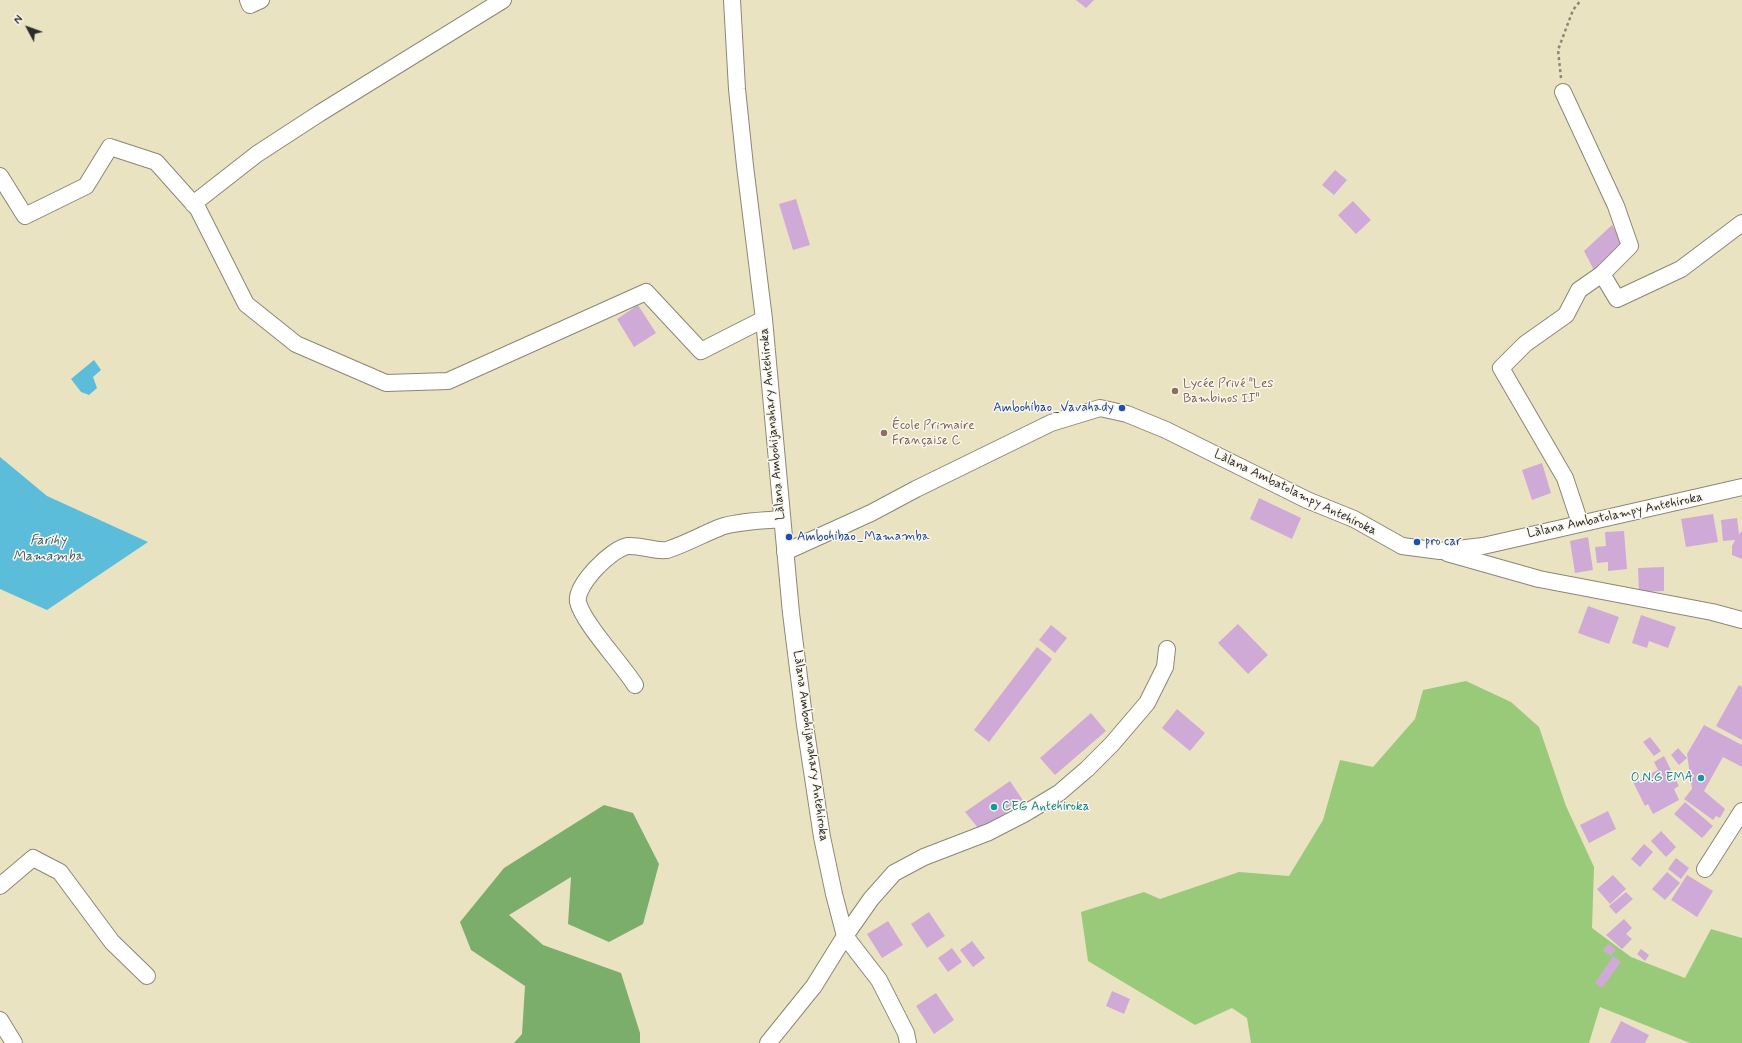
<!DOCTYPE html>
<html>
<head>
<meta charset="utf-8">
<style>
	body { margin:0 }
	#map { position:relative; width:1742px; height:1043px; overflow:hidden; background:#eae3c2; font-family:Mynerve,sans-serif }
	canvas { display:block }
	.north { position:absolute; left:8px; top:8px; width:40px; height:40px; -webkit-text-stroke:3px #fbf7ec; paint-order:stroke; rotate:311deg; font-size:11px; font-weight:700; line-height:16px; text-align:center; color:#2b2b2b }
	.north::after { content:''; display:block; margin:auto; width:14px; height:18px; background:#2b2b2b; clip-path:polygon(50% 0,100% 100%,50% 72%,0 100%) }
</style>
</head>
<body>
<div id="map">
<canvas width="1742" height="1043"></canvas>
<div class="north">N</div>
</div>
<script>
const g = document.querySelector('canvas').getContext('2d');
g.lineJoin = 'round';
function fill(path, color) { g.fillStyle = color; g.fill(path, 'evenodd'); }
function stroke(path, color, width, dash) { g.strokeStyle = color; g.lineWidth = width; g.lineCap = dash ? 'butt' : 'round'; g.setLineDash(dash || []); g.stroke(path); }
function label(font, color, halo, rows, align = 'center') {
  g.font = font + ' Mynerve,sans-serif'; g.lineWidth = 3; g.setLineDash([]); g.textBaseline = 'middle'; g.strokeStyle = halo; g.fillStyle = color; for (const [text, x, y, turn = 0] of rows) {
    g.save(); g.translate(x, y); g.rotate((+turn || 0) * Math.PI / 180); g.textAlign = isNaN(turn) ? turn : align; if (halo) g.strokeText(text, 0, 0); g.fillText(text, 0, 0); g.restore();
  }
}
fill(new Path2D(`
	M1466,681L1511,702L1539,727L1566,806L1594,867L1592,928L1631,957L1685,978L1711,929L1742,938V1043H1690L1600,1007L1589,1043H1251L1247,1018L1232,1008L1195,1025L1088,961L1081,912L1144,892L1160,899L1239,872L1289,876L1323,820L1340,760L1373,767L1415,719L1423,690Z`), '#99ca7a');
fill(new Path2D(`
	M604,805L633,813L659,864L643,924L609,942L568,924L571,877L509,915L543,945L621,973L640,1033V1043H514L522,1034L525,986L471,950L460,922L504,868Z`), '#7aae6a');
fill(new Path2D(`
	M94,360L101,370L93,377L97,388L89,395L81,392L71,379Z
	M0,457L47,496L148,542L47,610L0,589Z`), '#5bbdd9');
fill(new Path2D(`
	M1076,0H1094L1086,8Z
	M1335,170L1347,180L1334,195L1322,185Z
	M796,199L810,245L793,250L779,204Z
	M1353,201L1371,220L1356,234L1338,215Z
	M1612,225L1626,247L1595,272L1584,251Z
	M638,305L656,333L634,347L617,319Z
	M1542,463L1551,493L1532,500L1522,470Z
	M1259,498L1301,518L1292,539L1250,519Z
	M1713,514L1718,542L1686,547L1681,519Z
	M1737,518L1739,534L1742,531V559L1732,555V546L1735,540L1723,541L1721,520Z
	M1624,531L1627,569L1608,571V562L1597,563L1595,547L1606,546L1605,532Z
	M1588,537L1593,570L1575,573L1570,541Z
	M1664,567V591L1639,592L1638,568Z
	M1588,606L1619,617L1609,644L1578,633Z
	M1641,615L1676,627L1668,648L1649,641L1647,648L1632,643Z
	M1238,624L1268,655L1248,674L1218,643Z
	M1051,625L1067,638L1055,653L1039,640Z
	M1037,647L1052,659L989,742L974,730Z
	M1739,685L1742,687V740L1716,726Z
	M1177,709L1205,733L1190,751L1162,728Z
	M1091,713L1106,731L1055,775L1040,758Z
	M1704,725L1742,745V767L1723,757L1704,791L1725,809L1720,818L1716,816L1713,820L1684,799L1692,789L1687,754Z
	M1650,737L1661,751L1654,756L1643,742Z
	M1678,748L1687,758L1679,765L1671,755Z
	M1664,756L1679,786L1674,789L1679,800L1653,814L1648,804L1645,806L1633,782L1658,770L1654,762Z
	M1010,781L1024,802L979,829L965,812Z
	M1685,802L1713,826L1702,838L1674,814Z
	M1608,811L1616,829L1589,843L1580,825Z
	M1661,831L1676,847L1666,857L1651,841Z
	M1644,844L1653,852L1640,867L1631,859Z
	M1676,858L1689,868L1681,879L1668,869Z
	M1667,872L1680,883L1665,900L1652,889Z
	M1613,875L1626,889L1610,904L1597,889Z
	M1687,875L1713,891L1697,917L1671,900Z
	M1626,892L1633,899L1616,914L1609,906Z
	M929,912L945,936L927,948L911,924Z
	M1624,919L1632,928L1626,934L1632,939L1622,949L1606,935Z
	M888,921L903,945L882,958L867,934Z
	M972,941L985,958L973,967L960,950Z
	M1608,943L1616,950L1611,956L1603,950Z
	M952,948L962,962L948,972L938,958Z
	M1641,949L1649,955L1645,961L1637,954Z
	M1613,956L1621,962L1602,988L1595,983Z
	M1112,991L1130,999L1124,1014L1106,1006Z
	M936,993L954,1020L934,1034L916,1006Z
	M1621,1021L1649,1035L1645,1043H1610Z`), '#cfaad6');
const minor = new Path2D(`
	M248,0L250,5L261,0
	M732,0L737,89L745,166L764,319L791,613L805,725L822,837L834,894L845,936L879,980L906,1033L908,1043
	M1563,92L1616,206L1630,246L1602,274L1617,299L1681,269L1742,223
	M0,176L25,216L86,186L110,147L156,162L198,209L246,304L296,344L386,383L448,381L646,292L701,351L764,319
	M193,204L257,154L320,113L503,0
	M1580,523L1565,478L1501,368L1525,344L1566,315L1579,290L1602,274
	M785,552L871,513L916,489L1051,423L1100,408L1127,414L1166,430L1307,500L1354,519L1402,546L1440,551L1483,546L1742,487
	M1447,553L1539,579L1712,612L1742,620
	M635,685C622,664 583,623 578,602C575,585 612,548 628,546C640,545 657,552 667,550C686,544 703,534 721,527C739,521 762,521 781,519
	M1705,869L1742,811
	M0,886L33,858L60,872L112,942L147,976
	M0,1020L14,1043
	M768,1043L814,986L845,936L871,899L894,873L924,857L989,832L1024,814L1059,793L1087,769L1112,744L1147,703L1165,667L1167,649`);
stroke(minor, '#8a8776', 18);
stroke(new Path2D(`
	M1561,78L1558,50L1573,10L1581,0`), '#8a8776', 2.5, [3, 3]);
stroke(minor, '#fff', 16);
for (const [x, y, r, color] of [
	[1175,391,4,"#8d6e63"],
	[1122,408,4,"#1a4fb4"],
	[884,433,4,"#8d6e63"],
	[789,537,4,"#1a4fb4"],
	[1417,542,4,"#1a4fb4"],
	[1701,778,4,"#0f9aa8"],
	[994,807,4,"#0f9aa8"]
]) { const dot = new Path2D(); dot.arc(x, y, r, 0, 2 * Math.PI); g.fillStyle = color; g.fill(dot); stroke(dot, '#fbf7ec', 1.5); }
label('13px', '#785e54', '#fbf7ec', [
	["Lycée Privé \"Les",1183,384],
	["Bambinos II\"",1183,399],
	["École Primaire",892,426],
	["Française C",892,441]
], 'left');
label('13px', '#164399', '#fbf7ec', [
	["Ambohibao_Vavahady",1114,408,"right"],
	["Ambohibao_Mamamba",797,537],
	["pro car",1425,542]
], 'left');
label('13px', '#2b2b2b', '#fbf7ec', [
	["Làlana Ambohijanahary Antehiroka",773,424,-95],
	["Làlana Ambatolampy Antehiroka",1295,493,26],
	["Làlana Ambatolampy Antehiroka",1615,516,-12],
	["Làlana Ambohijanahary Antehiroka",810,746,82]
]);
label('13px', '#0d838f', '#fbf7ec', [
	["O.N.G EMA",1693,778],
	["CEG Antehiroka",1002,807,"left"]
], 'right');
label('italic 14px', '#3c5e68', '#fbf7ec', [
	["Farihy",48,541],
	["Mamamba",48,557]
]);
</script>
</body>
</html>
